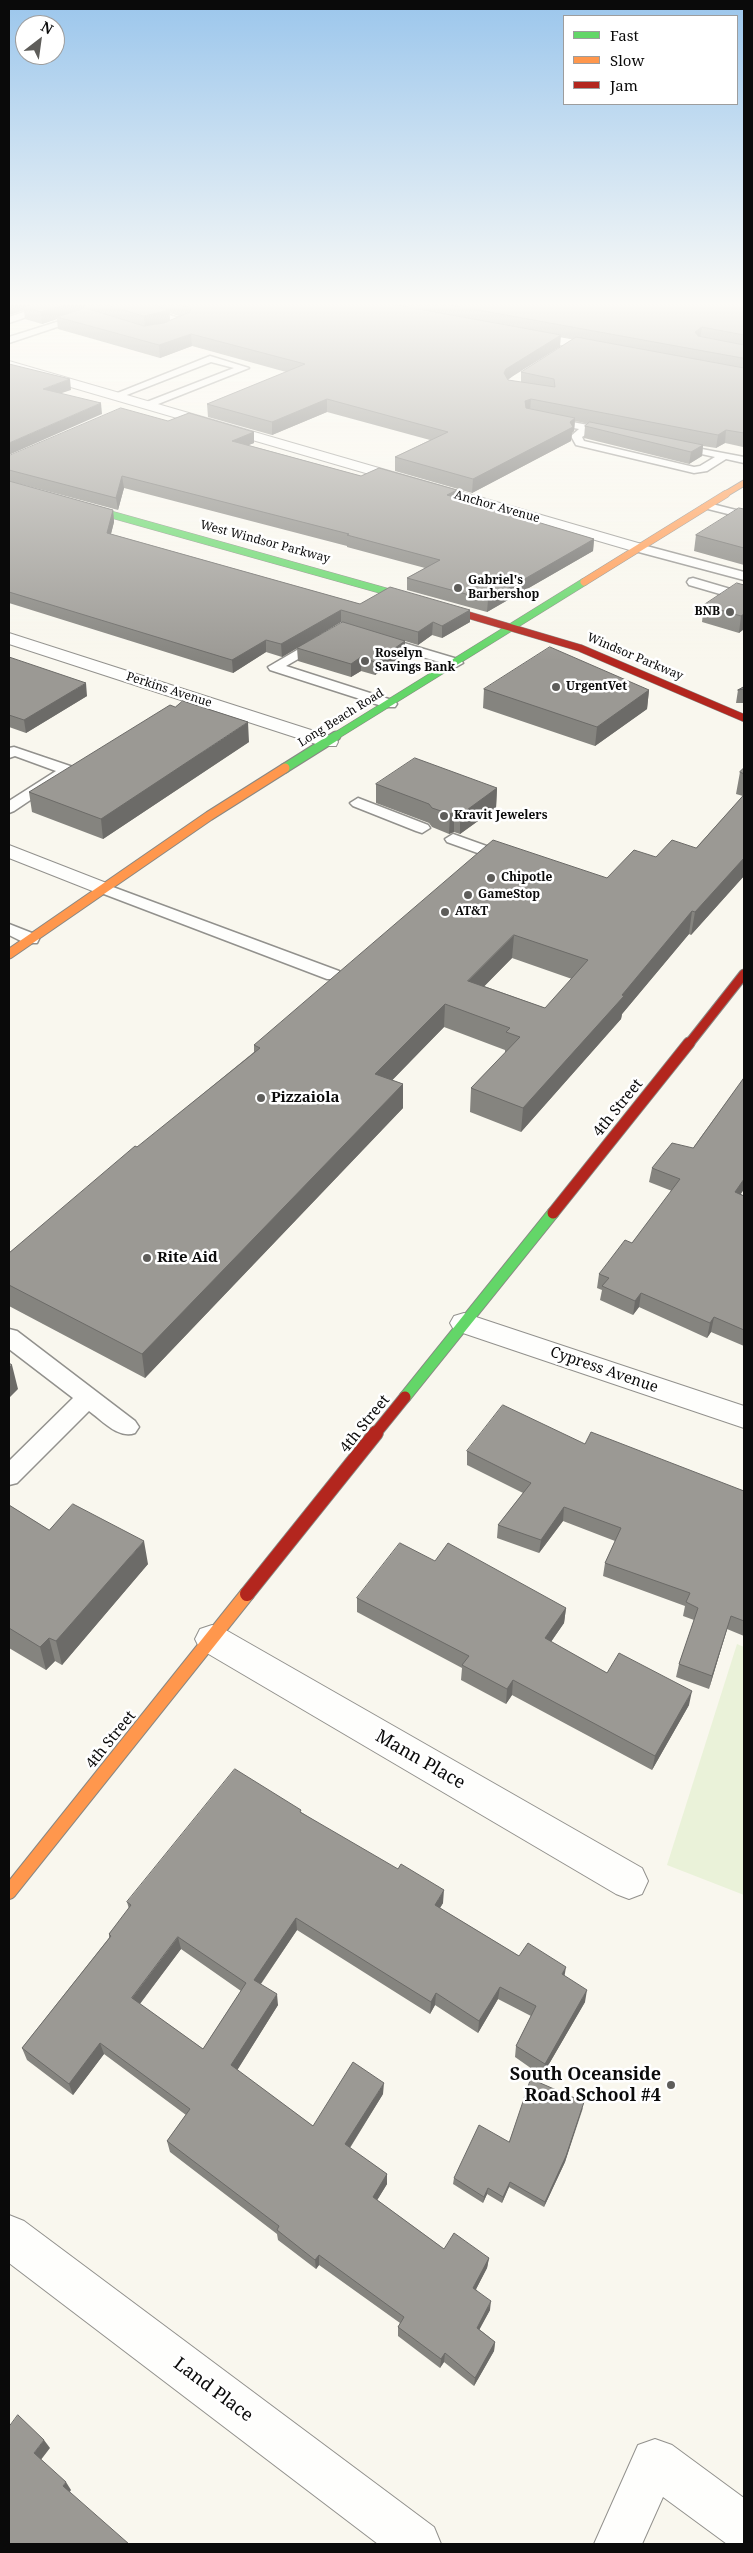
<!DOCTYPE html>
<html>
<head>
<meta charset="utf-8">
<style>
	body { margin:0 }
	#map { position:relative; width:753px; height:2553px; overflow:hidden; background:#f9f7ee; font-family:"Noto Serif",serif }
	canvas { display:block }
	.frame { position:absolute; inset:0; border:10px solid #0a0a0a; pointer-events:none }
	.legend { position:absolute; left:563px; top:15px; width:175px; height:90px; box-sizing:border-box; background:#fff; border:1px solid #9d9d9d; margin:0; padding:6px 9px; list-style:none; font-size:15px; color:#0a0a0a }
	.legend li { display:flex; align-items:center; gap:10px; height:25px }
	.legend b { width:25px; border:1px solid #9d9d9d }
	.north { position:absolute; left:15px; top:15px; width:50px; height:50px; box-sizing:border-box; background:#fff; border:1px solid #9d9d9d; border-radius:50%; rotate:30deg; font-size:14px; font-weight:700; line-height:20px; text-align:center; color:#0a0a0a }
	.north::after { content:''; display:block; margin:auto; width:18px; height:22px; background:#5e5d5a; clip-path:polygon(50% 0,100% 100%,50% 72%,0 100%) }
</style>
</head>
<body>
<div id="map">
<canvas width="753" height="2553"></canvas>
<div class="frame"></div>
<ul class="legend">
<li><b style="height:6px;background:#63d668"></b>Fast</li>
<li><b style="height:6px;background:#ff974d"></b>Slow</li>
<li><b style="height:6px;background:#b3261e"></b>Jam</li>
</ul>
<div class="north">N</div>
</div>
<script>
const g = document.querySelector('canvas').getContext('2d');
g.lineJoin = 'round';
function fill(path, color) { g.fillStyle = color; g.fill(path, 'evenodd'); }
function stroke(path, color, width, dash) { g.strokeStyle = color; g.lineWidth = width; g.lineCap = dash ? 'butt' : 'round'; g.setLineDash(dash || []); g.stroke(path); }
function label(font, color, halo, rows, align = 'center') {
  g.font = font + ' "Noto Serif",serif'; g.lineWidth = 5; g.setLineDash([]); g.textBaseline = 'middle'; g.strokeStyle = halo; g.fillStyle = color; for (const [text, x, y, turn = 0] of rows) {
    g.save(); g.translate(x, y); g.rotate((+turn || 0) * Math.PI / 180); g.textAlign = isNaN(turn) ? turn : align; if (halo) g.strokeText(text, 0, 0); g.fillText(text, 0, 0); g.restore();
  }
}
fill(new Path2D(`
	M737,1644L744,1647V1895L667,1865Z`), '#eaf2d9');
const lane = new Path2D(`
	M48,304H57L59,306L9,323V317Z
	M124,304H137L190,322L170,331H164V327L176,322Z
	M82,314L90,316L9,343V337Z
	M210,356L249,368L148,408L144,407V403L234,368L211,362L119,398L110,396Z
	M546,417L614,430L619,433L614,436L590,432L582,437L584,441L694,467L700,466L715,457L670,447V443L744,457V463L726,459L707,471L694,473L576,445L571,436L579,429L542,422L541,420Z
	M708,503L744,512V518L704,508L702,506Z
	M639,544L744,572V580L635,551L633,548Z
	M693,578L744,593V601L689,585L687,582L689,579Z
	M377,635L461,660L463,663L456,667L372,642L370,639L372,636Z
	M321,636L328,640L326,643L286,666L395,701L397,704L395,707H385L270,670L268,667Z
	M14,747L73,767L75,770L14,811L9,813V801L56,771L15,756L9,758V748Z
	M358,798L428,825L430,828L422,833L416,831L353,806L350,803Z
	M453,834L492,848L494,851L486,856L447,842L445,839Z
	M102,883L339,971L342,975L339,979H327L96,891L94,888Z
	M9,924L37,935L39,939L37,943H25L9,935Z
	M9,1329L17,1331L135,1421L139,1427L135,1433C118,1439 103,1421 89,1411L17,1483L9,1485V1461L73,1398L9,1349Z`);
const street = new Path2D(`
	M524,331L605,345L611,349L605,353L520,338L518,335Z
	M9,361L645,545L647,548L645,551H633L9,369Z
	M9,633L336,738L338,742L336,746H322L9,644Z
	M9,845L109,884L113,888L109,892L102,894L95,892L9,858Z
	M464,1313L744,1406V1428L454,1330L450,1323L454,1316Z
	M212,1625L224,1629L642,1868L648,1881L642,1894L629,1899L616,1894L200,1649L195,1639L200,1629Z
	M9,2215L24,2221L434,2527L441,2544H378L9,2263Z
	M655,2439L672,2445L744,2498V2544H727L663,2497L642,2544H594L638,2445Z`);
const fastFar3 = new Path2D(`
	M9,486L43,495`);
const fastFar2 = new Path2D(`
	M38,494L431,604
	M334,737L584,582`);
const fastFar1 = new Path2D(`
	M285,768L336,736`);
const fast = new Path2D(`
	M405,1397L553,1213`);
const slowFar3 = new Path2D(`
	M724,495L744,483`);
const slowFar2 = new Path2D(`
	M584,582L726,494`);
const slowFar1 = new Path2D(`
	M9,954L209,816L285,768`);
const slow = new Path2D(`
	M9,1892L247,1594`);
const jamFar3 = new Path2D(`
	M431,604L580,648L744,718`);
const jamFar2 = new Path2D(`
	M688,1045L744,974`);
const jamFar1 = new Path2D(`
	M553,1213L689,1043
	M375,1434L405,1397`);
const jam = new Path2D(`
	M247,1594L376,1433`);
stroke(lane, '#92918d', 3);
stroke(street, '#92918d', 2);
stroke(fastFar3, '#888783', 7);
stroke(fastFar2, '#888783', 8);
stroke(fastFar1, '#888783', 11);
stroke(fast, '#888783', 13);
stroke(slowFar3, '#888783', 7);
stroke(slowFar2, '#888783', 8);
stroke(slowFar1, '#888783', 11);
stroke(slow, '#888783', 16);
stroke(jamFar3, '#888783', 8);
stroke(jamFar2, '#888783', 11);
stroke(jamFar1, '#888783', 13);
stroke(jam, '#888783', 16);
fill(lane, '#fefefc');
fill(street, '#fefefc');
stroke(fastFar3, '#63d668', 5.5);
stroke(fastFar2, '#63d668', 7);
stroke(fastFar1, '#63d668', 9);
stroke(fast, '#63d668', 11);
stroke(slowFar3, '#ff974d', 5.5);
stroke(slowFar2, '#ff974d', 7);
stroke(slowFar1, '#ff974d', 9);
stroke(slow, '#ff974d', 14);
stroke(jamFar3, '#b3261e', 7);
stroke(jamFar2, '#b3261e', 9);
stroke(jamFar1, '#b3261e', 11);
stroke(jam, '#b3261e', 14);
fill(new Path2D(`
	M9,304H744V445L743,447L725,443L716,448L703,446L702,456L689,464L584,438L585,426L589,424L575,421L574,431L572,433L571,441L472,493L395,471V457L430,440L327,412L272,435L208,417L207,404L286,372L192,346L160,358L58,329L57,319L42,324L25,319L24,310L9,315ZM170,313L179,316L170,320ZM561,337L573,339L521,372V382L508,380Z
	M168,421L254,432V443L248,445L361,476L457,490V498L594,539L593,551L487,612L407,590V578L425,568L347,547V546L124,488L118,510L9,481V456Z
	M9,481L113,510L114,522L111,534L360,604L470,610V622L442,638L432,635L418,645L405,641V654L375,675L361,671L351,677L298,661L297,648L342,623L341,622L282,657L266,652L233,673L9,603Z
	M744,509V565L694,551L696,535Z
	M744,585V629L739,633L702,622L704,605Z
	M9,657L87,696L26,733L9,727Z
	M744,687V703H736L738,690Z
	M484,689L649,690L647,709L595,746L483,708Z
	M249,742L103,839L32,812L29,792Z
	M744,768V876L691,935L689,934L622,1014L621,1019L521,1132L470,1112L471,1088L505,1053V1050L444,1027L392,1080L403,1084V1108L145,1378L9,1306V1253L254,1052V1045L607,878L656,857L696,848L743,796L736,794L740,772ZM512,958L572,979L545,1008L484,986Z
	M376,784L497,788L496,808L460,834L454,832L449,834L432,827L429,823L376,803Z
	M744,1078V1189L741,1194L744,1196V1346L711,1332L707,1338L639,1307L633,1315L600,1300L602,1290L597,1288L599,1274L632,1243L672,1191L649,1182L652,1168L693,1148Z
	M585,1444L744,1491V1636L727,1629L709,1689L676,1677L679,1664L694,1620L683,1616L685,1606L603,1576L605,1563L615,1541L563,1521L539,1553L497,1538L498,1525L523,1493L467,1465V1451Z
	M9,1505L49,1530L148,1564L62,1665L55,1661L46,1670L9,1648Z
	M435,1561L566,1608L564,1623L551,1642L607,1673L689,1705L652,1770L512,1695L506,1704L461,1680L462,1668L357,1612V1598Z
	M301,1812L443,1903L440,1908L519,1956L565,1976L585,2002L542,2076L515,2057L516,2046L531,2016L498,1999L478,2033L435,2005L430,2014L297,1930L261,1984L278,2005L237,2070L313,2126L383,2094L350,2148L387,2174V2184L377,2200L444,2249L489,2258L487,2268L476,2289L490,2310L479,2329L495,2342L494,2351L474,2386L444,2362L440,2368L398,2336V2327L400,2323L319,2265L316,2269L278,2240L277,2234L170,2152L167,2141L186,2115L104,2054L73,2095L27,2060L22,2048L109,1938V1934L129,1909L127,1902ZM181,1949L241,1991L203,2049L140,2004Z
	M583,2108L565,2162L544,2207L509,2187L502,2203L487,2194L483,2203L453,2184L454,2178L509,2142Z`), '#85847f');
fill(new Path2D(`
	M9,304H43L24,307V310L9,315Z
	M67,304H85V310L57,317V319L42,324L41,312Z
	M169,310L170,322L145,328L144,316Z
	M702,327L700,339L695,332Z
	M191,334L192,346L160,358L159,345Z
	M561,335L560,347L505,381L504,373L506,369Z
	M70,379L71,390L44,399L43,389Z
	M327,399V412L272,435V422Z
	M531,399L530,412L525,414V401Z
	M101,403L102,414L9,455V443Z
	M575,418L574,431L572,433L571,441L472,493L473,479L570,422Z
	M726,430L725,443L716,448L718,435Z
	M254,432V443L232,452V441Z
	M744,435V445L743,447Z
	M703,445L702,456L689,464L691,452Z
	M122,476L124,488L118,510L116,498Z
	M457,490L456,502L447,495Z
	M113,510L114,522L108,545L107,533Z
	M594,539L593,551L487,612L488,600Z
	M341,610V622L282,657L281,644Z
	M470,610V622L442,638V626Z
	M744,614V629L739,633L741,616Z
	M433,622L432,635L418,645V632Z
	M266,640V652L233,673L232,660Z
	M405,641V654L375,675V662Z
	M361,657V671L351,677V664Z
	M86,683L87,696L26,733L24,720Z
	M649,690L647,709L595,746L597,727Z
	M248,722L249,742L103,839L101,819Z
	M497,788L496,808L460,834V815Z
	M454,812V832L449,834L450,814Z
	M744,858V876L691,935L695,912Z
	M692,911L689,934L622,1014L621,1019L521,1132L523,1108L622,995Z
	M514,935L512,958L467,1004L468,981Z
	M445,1004L444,1027L375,1098V1074Z
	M403,1084V1108L145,1378L142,1354Z
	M744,1179V1189L732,1206L735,1192Z
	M641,1293L639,1307L633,1315L635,1301Z
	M714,1317L711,1332L707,1338L710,1323Z
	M12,1365L18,1389L9,1398V1368Z
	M564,1507L563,1521L539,1553L541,1540Z
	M144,1541L148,1564L62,1665L56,1641Z
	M566,1608L564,1623L543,1653L545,1638Z
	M731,1616L727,1629L709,1689L712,1676Z
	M49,1638L55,1661L46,1670L40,1647Z
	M513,1680L512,1695L506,1704L507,1689Z
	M692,1691L689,1705L652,1770L655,1756Z
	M444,1890L443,1903L434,1917L435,1905Z
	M296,1918L297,1930L255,1992L254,1980Z
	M178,1937L181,1949L135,2010L132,1998Z
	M566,1967L564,1979L562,1974Z
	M500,1987L498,1999L478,2033L479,2021Z
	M587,1990L585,2002L542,2076L545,2064Z
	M436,1993L435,2005L430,2014L431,2002Z
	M277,1994L278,2005L233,2077L231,2065Z
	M100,2043L104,2054L73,2095L69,2084Z
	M384,2083L383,2094L345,2155V2144Z
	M584,2102L565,2162L544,2207L545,2202Z
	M387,2174V2184L373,2207V2197Z
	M510,2182L509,2187L502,2203L503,2197Z
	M488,2188L487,2194L483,2203L484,2197Z
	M319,2255V2265L316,2269L315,2260Z
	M489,2258L487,2268L472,2297L473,2288Z
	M491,2301L490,2310L476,2336L477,2328Z
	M495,2342L494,2351L474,2386L475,2378Z
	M445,2353L444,2362L440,2368L441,2359Z
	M44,2440L50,2448L40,2461L34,2453Z
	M66,2482L71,2490L68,2495L63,2486Z`), '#6c6b68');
const building = new Path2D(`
	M35,304H67L41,312L24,307Z
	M103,304H151L169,310L144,316Z
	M176,304H391L561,335L506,369L504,373L508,380L555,387L554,379L521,372L576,337L744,368V433L726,430L718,435L531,399L525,401L526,408L575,418L570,422L573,427L473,479L395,457L448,432L327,399L272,422L207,404L305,364L191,334L159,345L57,317L85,308L144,326L164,323L190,312V308Z
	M446,304H744V335L702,327L695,332L698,336L744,345V358Z
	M9,364L70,379L43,389L101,403L9,443Z
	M121,408L168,421L189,413L254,432L232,441L361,476L379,468L457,490L447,495L594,539L488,600L407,578L440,560L347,535L349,534L122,476L116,498L9,470V456Z
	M590,422L703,445L691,452L585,426Z
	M9,481L113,510L107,533L360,604L390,587L470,610L442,626L433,622L418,632L341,610L281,644L266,640L232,660L9,592Z
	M739,508L744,509V548L696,535Z
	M737,583L744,585V614L741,616L704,605Z
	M343,622L405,641L375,662L361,657L351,664L297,648Z
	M550,647L649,690L597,727L484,689Z
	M9,657L86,683L24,720L9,715Z
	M744,687V689L738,690Z
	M183,701L248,722L101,819L29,792L170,705L175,707Z
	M415,758L497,788L460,815L454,812L450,814L432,808L429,804L376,784Z
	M744,768V774L740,772Z
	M744,795V858L695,912L692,911L622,995L624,996L523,1108L471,1088L520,1037L506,1032L510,1028L445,1004L375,1074L403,1084L142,1354L9,1285V1253L135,1146L137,1147L260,1048L254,1045L493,840L607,878L634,850L656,857L672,840L696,848ZM514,935L588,960L545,1008L468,981Z
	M744,1078V1179L735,1192L744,1196V1330L714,1317L710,1323L641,1293L635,1301L602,1286L609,1278L599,1274L625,1240L632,1243L680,1179L652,1168L672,1143L693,1148Z
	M9,1363L12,1365L9,1368Z
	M503,1405L585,1444L591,1432L744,1491V1621L731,1616L712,1676L679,1664L698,1608L686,1602L690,1593L605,1563L621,1528L564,1507L541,1540L498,1525L531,1483L467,1451Z
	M73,1504L144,1541L56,1641L49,1638L40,1647L9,1628V1505L49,1530Z
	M400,1543L435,1561L448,1543L566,1608L545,1638L607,1673L619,1653L692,1691L655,1756L513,1680L507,1689L462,1665L469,1656L357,1598Z
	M235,1769L301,1810L300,1812L398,1869L401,1864L444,1890L435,1905L519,1956L528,1943L566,1967L562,1974L587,1990L545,2064L516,2046L536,2006L500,1987L479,2021L436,1993L431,2002L296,1918L254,1980L277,1994L231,2065L313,2126L353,2062L384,2083L345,2144L387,2174L373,2197L444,2249L454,2233L489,2258L473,2288L491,2301L477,2328L495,2342L475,2378L445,2353L441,2359L398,2327L404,2317L319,2255L315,2260L277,2230L279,2226L167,2141L190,2109L100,2043L69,2084L22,2048L111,1936L109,1934L131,1905L127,1902ZM178,1937L246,1983L203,2049L132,1998Z
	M531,2079L584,2102L566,2156L545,2202L510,2182L503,2197L488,2188L484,2197L454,2178L479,2125L509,2142Z
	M18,2415L44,2440L34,2453L66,2482L63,2486L129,2544H9V2427Z`);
fill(building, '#9b9994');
stroke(building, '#6c6b68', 1);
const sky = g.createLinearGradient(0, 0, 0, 661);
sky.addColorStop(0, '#9bc6ec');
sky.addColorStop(0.46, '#fcfbf7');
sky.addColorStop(1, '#fcfbf700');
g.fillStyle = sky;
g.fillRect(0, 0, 753, 661);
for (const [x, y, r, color] of [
	[458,588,5,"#5e5d5a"],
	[730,612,5,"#5e5d5a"],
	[365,661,5,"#5e5d5a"],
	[556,687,5,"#5e5d5a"],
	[444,816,5,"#5e5d5a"],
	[491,878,5,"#5e5d5a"],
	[468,895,5,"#5e5d5a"],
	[445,912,5,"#5e5d5a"],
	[261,1098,5,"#5e5d5a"],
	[147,1258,5,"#5e5d5a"],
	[671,2085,5,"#5e5d5a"]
]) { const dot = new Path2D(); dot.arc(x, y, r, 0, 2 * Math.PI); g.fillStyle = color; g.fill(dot); stroke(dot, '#fff', 2); }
label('12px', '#0a0a0a', '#fff', [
	["Anchor Avenue",497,507,16],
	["West Windsor Parkway",265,542,15],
	["Windsor Parkway",635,657,23],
	["Perkins Avenue",169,690,18],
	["Long Beach Road",341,718,-32]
]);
label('bold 12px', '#0a0a0a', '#fff', [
	["Gabriel's",468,581],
	["Barbershop",468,595],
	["BNB",720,612,"right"],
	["Roselyn",375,654],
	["Savings Bank",375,668],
	["UrgentVet",566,687],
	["Kravit Jewelers",454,816],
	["Chipotle",501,878],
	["GameStop",478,895],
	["AT&T",455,912]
], 'left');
label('bold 15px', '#0a0a0a', '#fff', [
	["Pizzaiola",271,1098],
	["Rite Aid",157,1258]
], 'left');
label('15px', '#0a0a0a', '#fff', [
	["4th Street",618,1108,-51],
	["Cypress Avenue",604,1370,19],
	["4th Street",365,1424,-51],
	["4th Street",111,1740,-51]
]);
label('18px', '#0a0a0a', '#fff', [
	["Mann Place",420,1760,30],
	["Land Place",213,2390,37]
]);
label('bold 18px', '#0a0a0a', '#fff', [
	["South Oceanside",661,2075],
	["Road School #4",661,2096]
], 'right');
</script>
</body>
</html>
